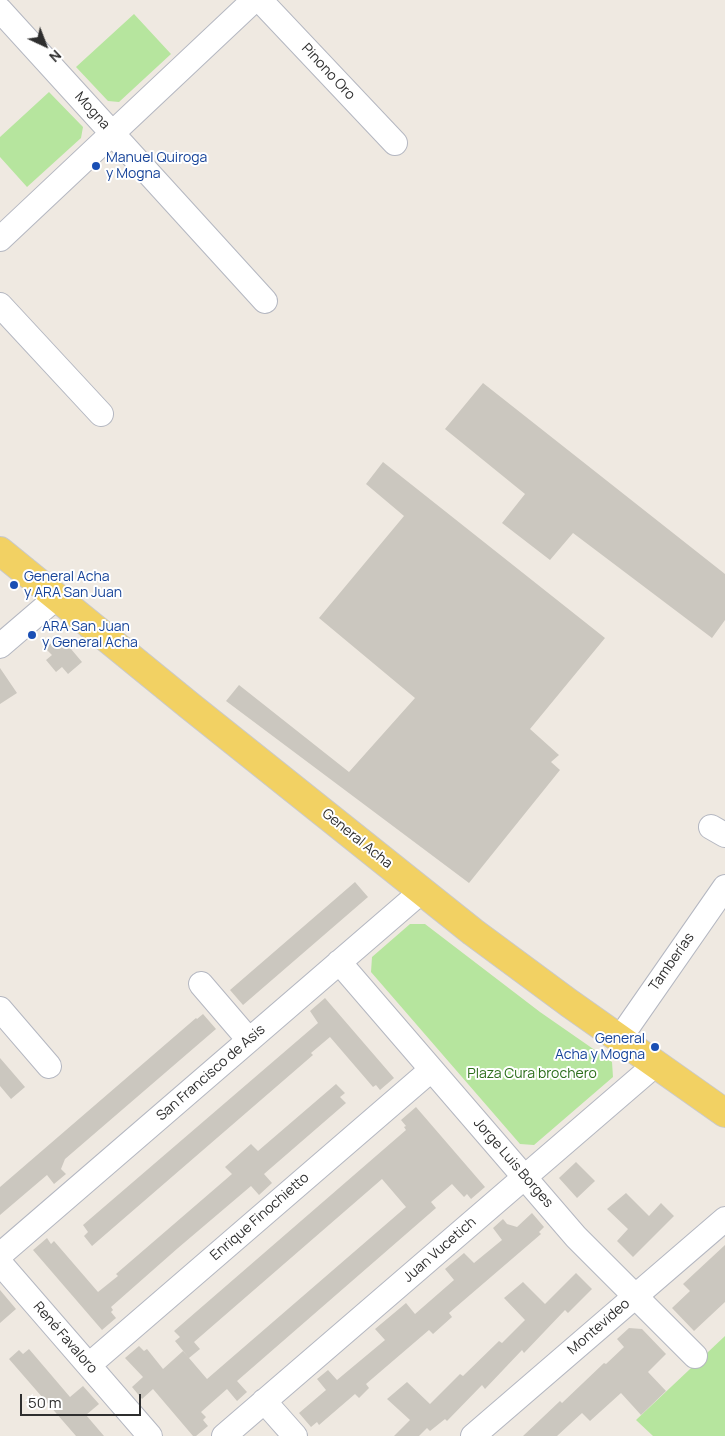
<!DOCTYPE html>
<html>
<head>
<meta charset="utf-8">
<style>
	body { margin:0 }
	#map { position:relative; width:725px; height:1436px; overflow:hidden; background:#efe9e1; font-family:Manrope,sans-serif }
	canvas { display:block }
	.north { position:absolute; left:20px; top:20px; width:50px; height:50px; -webkit-text-stroke:4px #fff; paint-order:stroke; rotate:137deg; font-size:14px; font-weight:700; line-height:20px; text-align:center; color:#2e2e2e }
	.north::after { content:''; display:block; margin:auto; width:18px; height:22px; background:#2e2e2e; clip-path:polygon(50% 0,100% 100%,50% 72%,0 100%) }
	.scale { position:absolute; left:20px; top:1394px; width:121px; height:22px; box-sizing:border-box; border:2px solid #2e2e2e; border-top:0; padding-left:6px; font-size:15px; line-height:18px; white-space:nowrap; color:#2e2e2e; -webkit-text-stroke:4px #fff; paint-order:stroke }
</style>
</head>
<body>
<div id="map">
<canvas width="725" height="1436"></canvas>
<div class="north">N</div>
<div class="scale">50 m</div>
</div>
<script>
const g = document.querySelector('canvas').getContext('2d');
g.lineJoin = 'round';
function fill(path, color) { g.fillStyle = color; g.fill(path, 'evenodd'); }
function stroke(path, color, width, dash) { g.strokeStyle = color; g.lineWidth = width; g.lineCap = dash ? 'butt' : 'round'; g.setLineDash(dash || []); g.stroke(path); }
function label(font, color, halo, rows, align = 'center') {
  g.font = font + ' Manrope,sans-serif'; g.lineWidth = 4; g.setLineDash([]); g.textBaseline = 'middle'; g.strokeStyle = halo; g.fillStyle = color; for (const [text, x, y, turn = 0] of rows) {
    g.save(); g.translate(x, y); g.rotate((+turn || 0) * Math.PI / 180); g.textAlign = isNaN(turn) ? turn : align; if (halo) g.strokeText(text, 0, 0); g.fillText(text, 0, 0); g.restore();
  }
}
fill(new Path2D(`
	M134,14L171,54L119,102L108,101L76,67Z
	M49,92L83,127L81,138L27,187L0,157V137Z
	M410,924H425L540,1012L612,1062L613,1077L534,1145L520,1144L371,972L372,957Z
	M725,1336V1436H653L636,1420Z`), '#b6e59e');
fill(new Path2D(`
	M483,383L725,574V620L712,638L573,533L550,560L502,523L525,494L445,429Z
	M383,462L605,638L530,729L559,755L551,762L560,770L469,883L226,701L239,685L349,772L415,698L319,618L404,516L366,484Z
	M60,636L82,662L68,674L62,667L56,672L46,660L52,655L45,648Z
	M0,668L17,693L0,704Z
	M355,882L368,897L243,1005L230,990Z
	M325,998L394,1078L380,1090L376,1085L373,1087L330,1037L311,1053L313,1055L92,1246L84,1236L88,1232L83,1225L318,1023L310,1011Z
	M203,1014L216,1029L65,1159L61,1169L66,1174L54,1184L47,1175L0,1215V1187L196,1018L197,1019Z
	M0,1058L25,1087L11,1099L0,1086Z
	M336,1084L345,1093L340,1097L346,1103L264,1174L272,1183L259,1195L251,1186L178,1248L111,1307L113,1310L111,1312L116,1318L102,1330L33,1250L47,1238L51,1244L54,1241L98,1292L118,1276L116,1274L232,1174L225,1167L251,1144L258,1151Z
	M416,1107L485,1187L471,1199L467,1194L464,1197L452,1184L431,1202L436,1208L237,1381L247,1392L237,1401L227,1389L201,1412L206,1417L203,1420L208,1426L196,1436H193L153,1389L142,1399L132,1387L143,1377L125,1358L139,1346L144,1351L147,1349L163,1369L183,1351L207,1379L406,1207L382,1179L194,1342L200,1349L189,1358L175,1341L180,1337L174,1331L406,1130L404,1127L406,1126L401,1120Z
	M576,1162L595,1181L577,1198L559,1178Z
	M626,1193L649,1216L661,1203L674,1216L633,1257L617,1241L628,1229L607,1209Z
	M532,1213L544,1227L539,1232L541,1234L449,1313L452,1317L433,1334L429,1330L366,1384L369,1388L359,1398L355,1394L319,1425L317,1422L311,1427L299,1413L326,1390L317,1379L328,1370L337,1380L385,1340L375,1329L406,1303L415,1314L454,1280L445,1269L464,1253L474,1263L502,1240L493,1228L503,1219L507,1224L517,1227Z
	M725,1245V1302L694,1331L672,1308L690,1291L683,1284Z
	M576,1273L592,1289L568,1313L565,1310L524,1353L522,1350L485,1389L482,1385L447,1421L445,1419L430,1431L427,1428L419,1436H394L410,1420L387,1399L407,1382L430,1404L460,1374L463,1376L499,1341L502,1343L525,1320L504,1298L523,1282L545,1304Z
	M0,1290L16,1309L0,1323Z
	M629,1328L642,1329L666,1354L648,1372L666,1391L641,1415L621,1393L590,1421L582,1413L557,1436H523L560,1401L562,1403L604,1363L606,1364L624,1347L617,1339Z
	M29,1349L70,1397L83,1386L99,1404L86,1415L104,1436H76L9,1359L19,1350L23,1354Z`), '#cbc7bf');
const minor = new Path2D(`
	M260,0L395,143
	M0,10L265,301
	M0,239L254,0
	M0,305L101,414
	M0,646L57,597
	M711,827L725,835
	M339,962L576,1237L695,1356
	M201,984L249,1040
	M0,1009L49,1066
	M620,1038L725,887
	M0,1255L422,891
	M0,1263L150,1436
	M89,1365L431,1070
	M264,1401L295,1436
	M224,1436L656,1064
	M473,1436L725,1219`);
const major = new Path2D(`
	M0,551L190,706L473,932L569,1003L725,1113`);
stroke(minor, '#b4b7c1', 26);
stroke(major, '#c9c9c9', 30);
stroke(minor, '#fff', 24);
stroke(major, '#f2d163', 28);
for (const [x, y, r, color] of [
	[96,166,5,"#1a4fb4"],
	[14,585,5,"#1a4fb4"],
	[32,635,5,"#1a4fb4"],
	[655,1047,5,"#1a4fb4"]
]) { const dot = new Path2D(); dot.arc(x, y, r, 0, 2 * Math.PI); g.fillStyle = color; g.fill(dot); stroke(dot, '#fff', 2); }
label('14px', '#2e2e2e', '#fff', [
	["Pinono Oro",328,72,47],
	["Mogna",92,111,48],
	["General Acha",357,839,39],
	["Tamberías",672,962,-55],
	["San Francisco de Asis",211,1073,-41],
	["Jorge Luis Borges",513,1163,49],
	["Enrique Finochietto",260,1217,-41],
	["Juan Vucetich",440,1250,-41],
	["Montevideo",599,1327,-41],
	["René Favaloro",65,1338,49]
]);
label('14px', '#164399', '#fff', [
	["Manuel Quiroga",106,158],
	["y Mogna",106,174],
	["General Acha",24,577],
	["y ARA San Juan",24,593],
	["ARA San Juan",42,627],
	["y General Acha",42,643],
	["General",645,1039,"right"],
	["Acha y Mogna",645,1055,"right"]
], 'left');
label('14px', '#2c6e1b', '#fff', [
	["Plaza Cura brochero",532,1074]
]);
</script>
</body>
</html>
